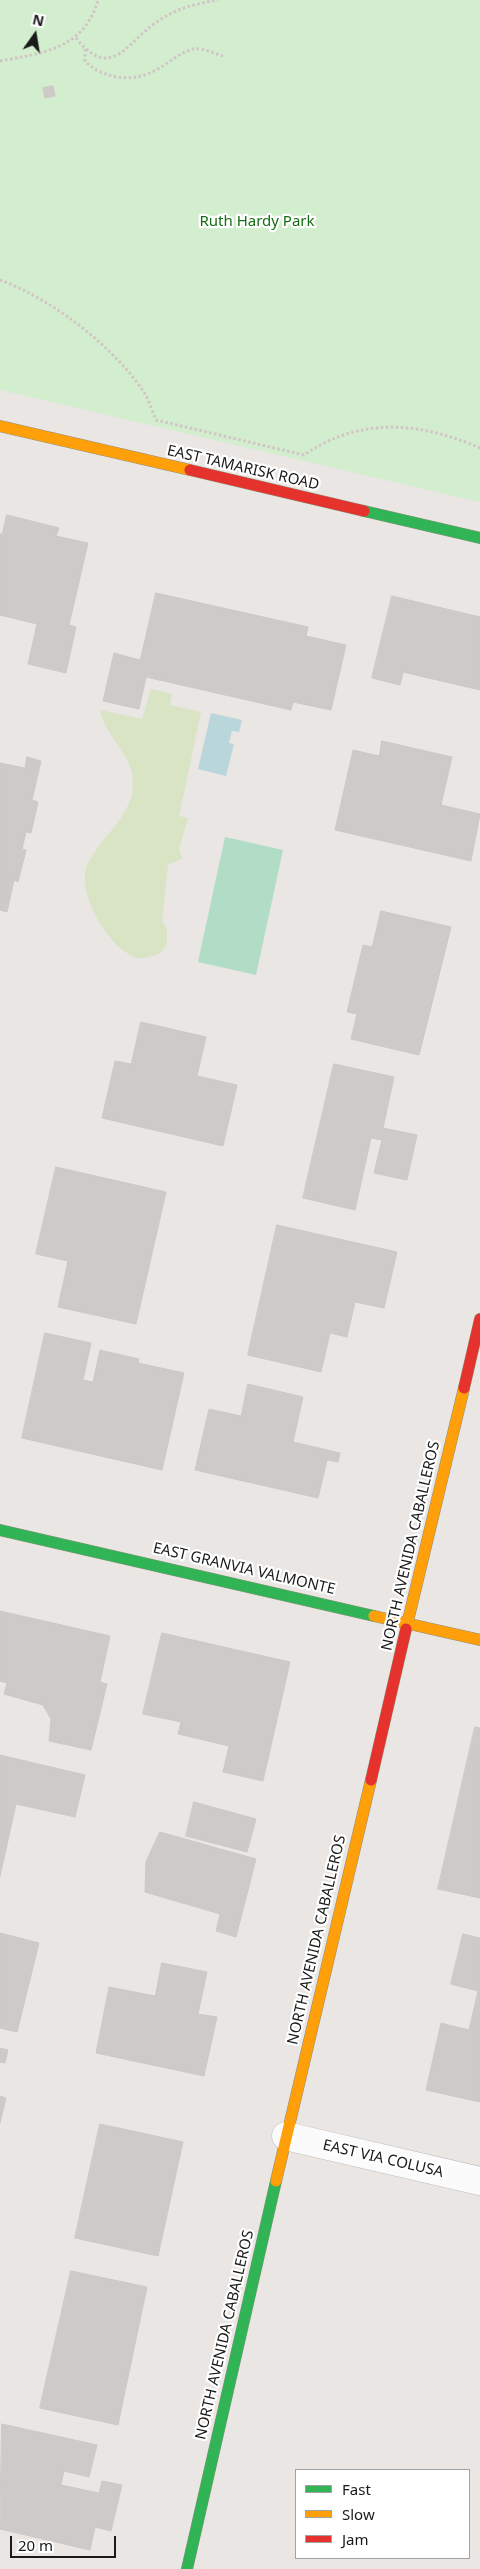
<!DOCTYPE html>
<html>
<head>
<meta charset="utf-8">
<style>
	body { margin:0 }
	#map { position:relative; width:480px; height:2569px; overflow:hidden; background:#e9e6e3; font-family:"Noto Sans",sans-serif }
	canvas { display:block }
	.legend { position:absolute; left:295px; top:2469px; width:175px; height:90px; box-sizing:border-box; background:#fff; border:1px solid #a3a3a3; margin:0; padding:6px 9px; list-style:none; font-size:15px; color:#1a1a1a }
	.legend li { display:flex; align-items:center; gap:10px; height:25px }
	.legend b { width:25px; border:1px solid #a3a3a3 }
	.north { position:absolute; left:10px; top:10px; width:50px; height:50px; -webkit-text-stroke:4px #fff; paint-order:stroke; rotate:13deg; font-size:14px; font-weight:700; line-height:20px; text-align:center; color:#1a1a1a }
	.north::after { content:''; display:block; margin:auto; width:18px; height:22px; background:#1a1a1a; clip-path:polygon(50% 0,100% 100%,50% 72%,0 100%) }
	.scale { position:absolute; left:10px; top:2536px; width:106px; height:22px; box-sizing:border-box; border:2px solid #1a1a1a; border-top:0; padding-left:6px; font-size:15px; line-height:18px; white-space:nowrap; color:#1a1a1a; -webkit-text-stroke:4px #fff; paint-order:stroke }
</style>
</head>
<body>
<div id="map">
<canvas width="480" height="2569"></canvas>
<ul class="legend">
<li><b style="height:6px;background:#30b455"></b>Fast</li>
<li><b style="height:6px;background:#ff9f0a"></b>Slow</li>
<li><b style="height:6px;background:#e5322d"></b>Jam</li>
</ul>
<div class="north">N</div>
<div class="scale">20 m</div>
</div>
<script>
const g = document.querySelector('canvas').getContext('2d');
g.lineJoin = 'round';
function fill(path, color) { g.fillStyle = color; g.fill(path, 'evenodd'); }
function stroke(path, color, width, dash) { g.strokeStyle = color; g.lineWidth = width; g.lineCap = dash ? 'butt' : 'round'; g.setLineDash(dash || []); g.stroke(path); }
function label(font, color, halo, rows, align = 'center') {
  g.font = font + ' "Noto Sans",sans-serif'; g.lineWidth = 4.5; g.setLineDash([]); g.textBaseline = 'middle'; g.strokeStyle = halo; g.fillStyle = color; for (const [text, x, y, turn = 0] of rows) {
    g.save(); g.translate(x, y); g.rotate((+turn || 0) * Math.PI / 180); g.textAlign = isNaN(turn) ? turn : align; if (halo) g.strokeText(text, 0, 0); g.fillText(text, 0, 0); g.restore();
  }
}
fill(new Path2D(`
	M151,689L172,694L170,705L201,712L179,816L188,818L179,850L183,858L168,865L162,921L167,930V943L161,953C155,955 145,959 139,958C111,953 78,895 86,869C97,838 132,819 133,785C135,756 104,736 100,710L142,719Z`), '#d8e4c3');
fill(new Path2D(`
	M0,0H480V502L0,390Z`), '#d2eecf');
fill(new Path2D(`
	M225,837L283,850L256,975L198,962Z`), '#b1ddc6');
fill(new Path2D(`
	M211,713L242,720L239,732L232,731L229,743L234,744L226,776L198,769Z`), '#b9d6da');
const building = new Path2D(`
	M53,86L55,96L45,98L43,88Z
	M7,515L59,528L56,536L88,543L69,625L76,627L66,673L28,664L37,624L0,615V534H2Z
	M156,593L308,627L306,636L346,645L331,710L293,702L291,710L146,677L139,709L103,701L114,653L140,660Z
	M392,596L480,617V690L403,672L400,685L372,678Z
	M382,741L452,757L441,805L480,814L471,861L335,830L353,750L379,756Z
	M27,757L41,761L32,800L38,802L31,833L26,832L22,849L26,850L18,882L14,880L7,912L0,910V763L25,768Z
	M381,911L451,927L419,1055L351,1039L357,1014L347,1012L363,945L372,947Z
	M141,1022L206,1037L197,1076L237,1085L223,1146L102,1118L115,1061L131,1064Z
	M334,1064L394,1077L383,1128L417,1135L407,1180L374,1173L382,1140L371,1138L355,1210L303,1198Z
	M56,1167L166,1192L136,1324L58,1307L68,1261L36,1254Z
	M277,1225L397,1252L384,1308L355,1302L347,1337L330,1333L321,1372L248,1355Z
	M45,1333L91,1343L83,1380L93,1382L100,1350L139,1359L138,1363L184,1373L162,1470L22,1438Z
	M248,1384L303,1397L293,1442L340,1453L338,1462L327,1460L318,1498L195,1470L209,1409L241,1416Z
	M0,1611L110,1636L100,1682L107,1684L91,1750L49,1741L51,1719L43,1705L4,1694L7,1683L0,1681Z
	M162,1633L290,1662L263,1781L223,1772L229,1746L178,1734L181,1722L143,1714Z
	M475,1727L480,1728V1898L438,1889Z
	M0,1755L85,1775L75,1817L16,1804L0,1876Z
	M194,1802L256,1819L247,1852L186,1836Z
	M160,1832L256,1859L236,1937L216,1931L220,1914L145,1892L146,1862Z
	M0,1933L39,1943L17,2032L0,2028Z
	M463,1934L480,1938V2102L426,2090L441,2023L469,2030L478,1991L451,1984Z
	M162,1963L207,1972L198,2014L217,2017L204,2076L96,2053L109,1987L155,1996Z
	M0,2048L8,2050L5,2063L0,2062Z
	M0,2096L6,2098L0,2123Z
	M100,2124L183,2142L158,2256L75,2238Z
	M71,2271L147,2287L118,2425L40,2408Z
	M2,2424L97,2445L89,2477L64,2471L61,2485L99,2493L102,2481L122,2485L111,2531L95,2527L90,2550L0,2529Z`);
fill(building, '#cecac8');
stroke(building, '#ccc8c5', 1);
const street = new Path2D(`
	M286,2136L480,2181`);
const fast = new Path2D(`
	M364,511L480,538
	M0,1530L374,1616
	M187,2569L276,2181`);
const slow = new Path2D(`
	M0,426L190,470
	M374,1616L480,1640
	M406,1629L464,1388
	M276,2181L371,1780`);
const jam = new Path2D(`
	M190,470L364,511
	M464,1388L480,1319
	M371,1780L406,1629`);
stroke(street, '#c0bebd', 29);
stroke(fast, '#90907d', 12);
stroke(slow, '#90907d', 12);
stroke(jam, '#90907d', 12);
stroke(new Path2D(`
	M76,38C82,46 93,57 104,58C122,59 135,38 148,29C154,23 163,18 170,14C185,6 202,3 218,0
	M85,49V61C102,79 134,83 156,70C169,63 179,53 193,49C201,47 215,54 223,56
	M0,61C43,53 84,49 98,0
	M0,280C52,299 113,346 144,392C149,400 152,411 156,420L304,455C361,416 420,422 480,448`), '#d3c5c5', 3, [2.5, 2.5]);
stroke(street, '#fcfbfb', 28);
stroke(fast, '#30b455', 11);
stroke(slow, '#ff9f0a', 11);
stroke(jam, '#e5322d', 11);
label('15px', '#146e13', '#fff', [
	["Ruth Hardy Park",257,222]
]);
label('15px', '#1a1a1a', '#fff', [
	["EAST TAMARISK ROAD",243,468,13],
	["NORTH AVENIDA CABALLEROS",411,1546,-77],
	["EAST GRANVIA VALMONTE",244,1569,13],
	["NORTH AVENIDA CABALLEROS",317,1940,-77],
	["EAST VIA COLUSA",383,2159,13],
	["NORTH AVENIDA CABALLEROS",225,2335,-77]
]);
</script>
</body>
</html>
